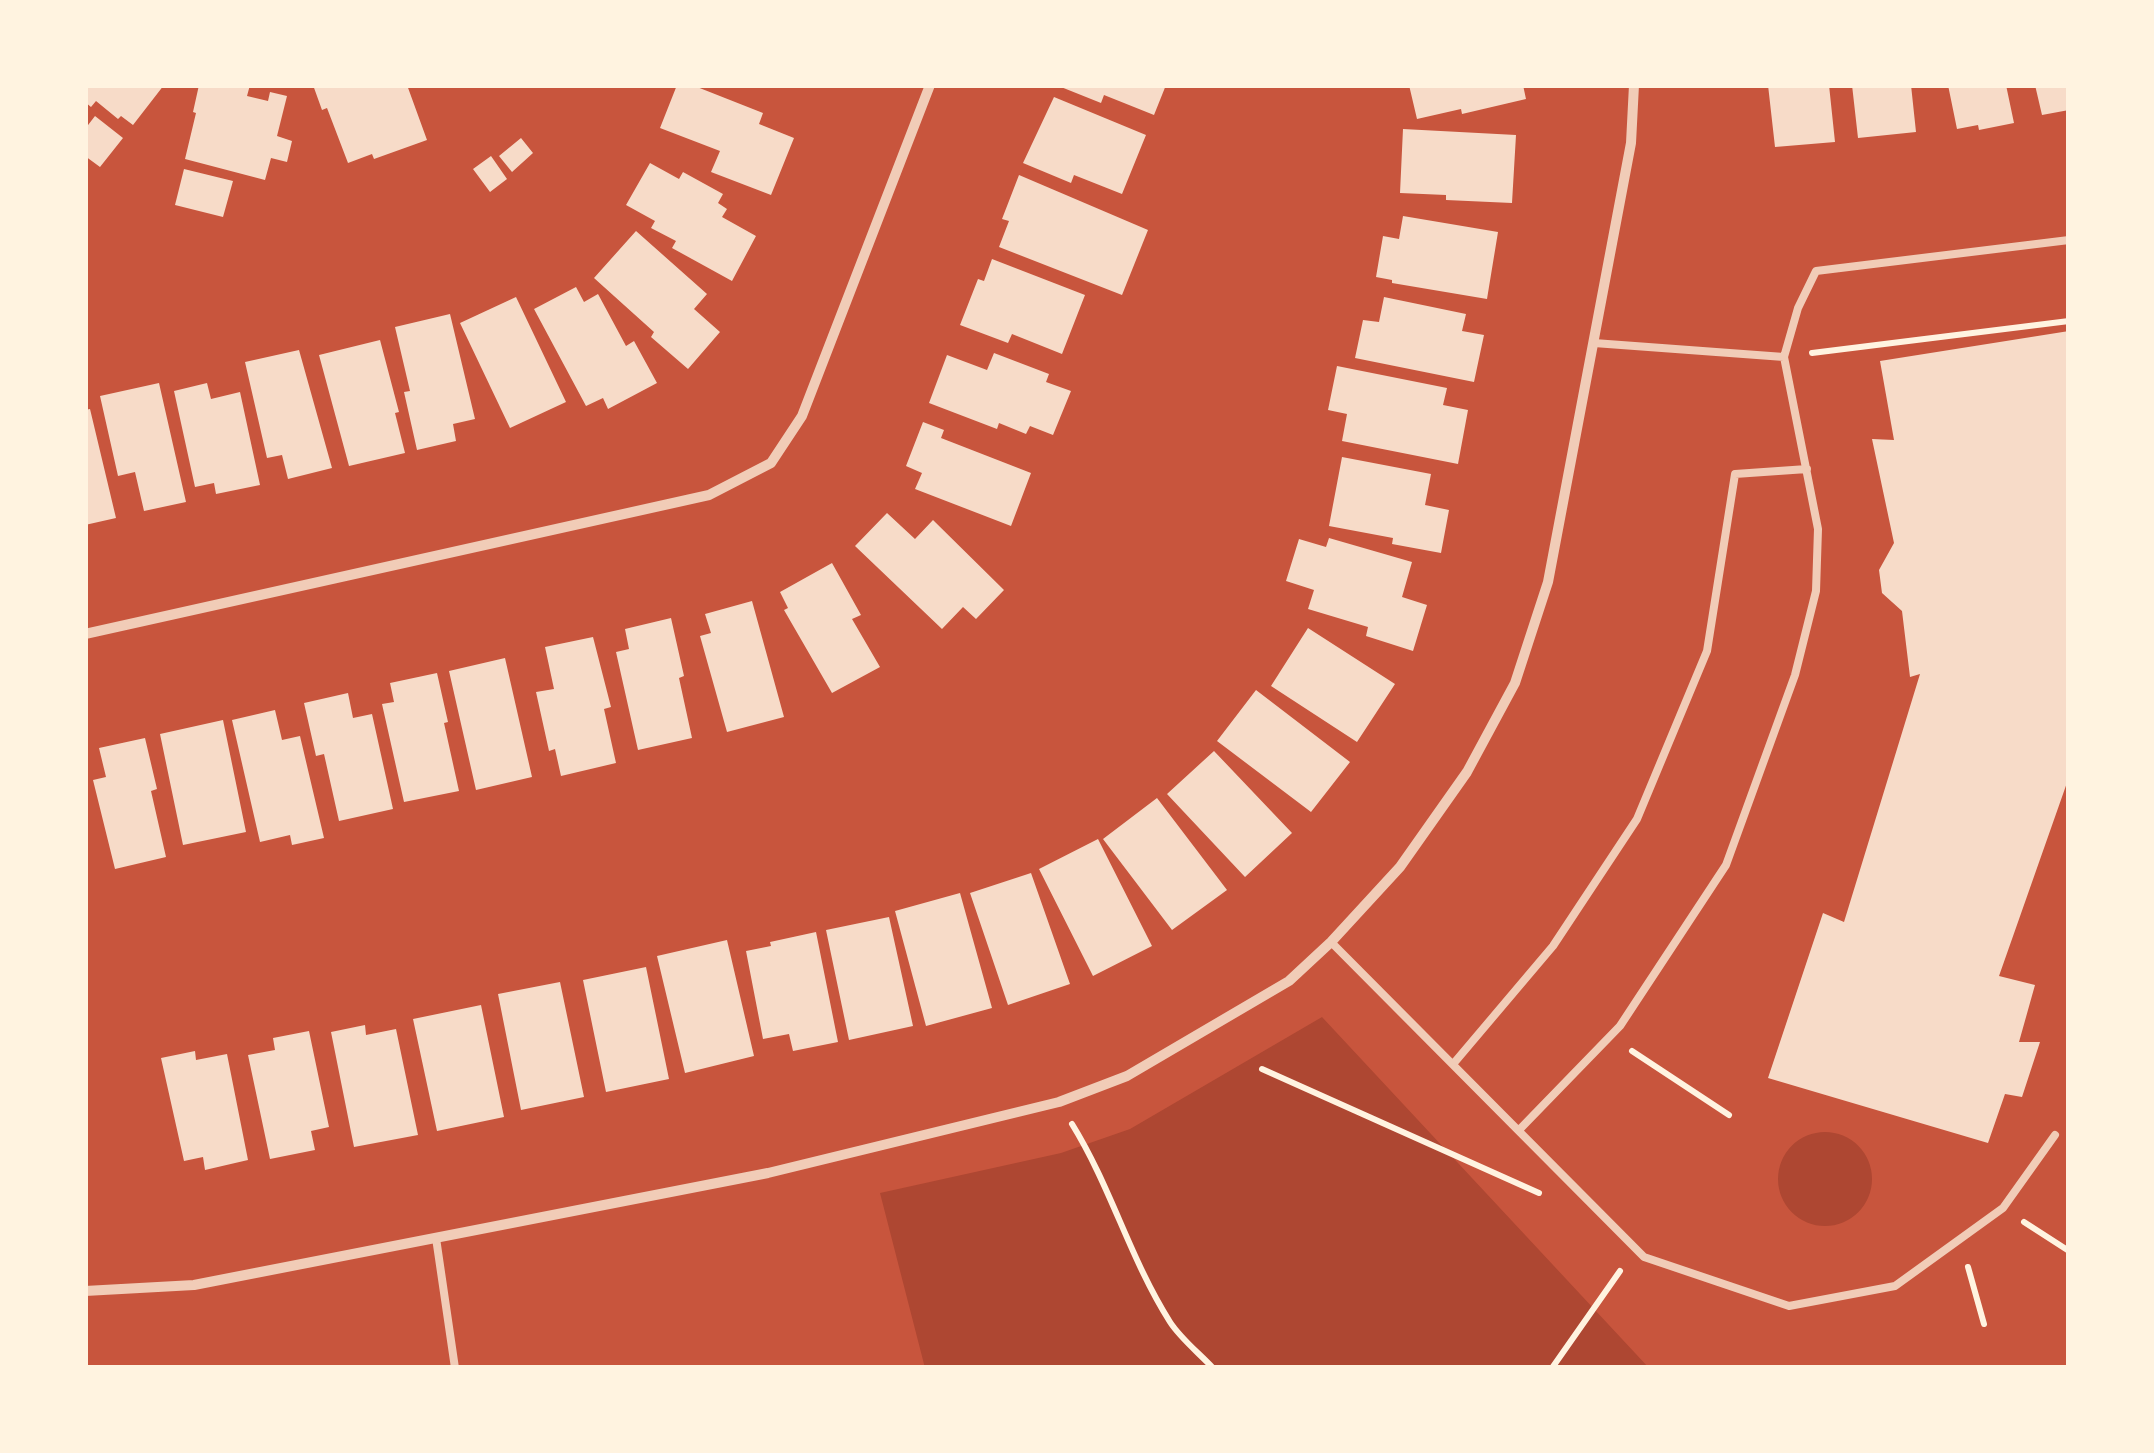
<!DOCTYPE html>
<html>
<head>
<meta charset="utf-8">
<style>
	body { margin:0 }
	#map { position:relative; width:2154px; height:1453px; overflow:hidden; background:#c8553d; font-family:Inter,sans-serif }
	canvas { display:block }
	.frame { position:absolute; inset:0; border:88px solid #fff3e0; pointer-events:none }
</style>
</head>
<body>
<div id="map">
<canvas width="2154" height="1453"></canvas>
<div class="frame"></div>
</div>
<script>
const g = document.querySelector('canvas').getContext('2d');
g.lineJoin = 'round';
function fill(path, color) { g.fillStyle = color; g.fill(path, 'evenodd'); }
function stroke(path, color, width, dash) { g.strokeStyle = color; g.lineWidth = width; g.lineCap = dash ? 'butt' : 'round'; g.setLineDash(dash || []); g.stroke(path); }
fill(new Path2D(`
	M1322,1017L1649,1368H925L880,1193L1061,1153L1130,1129Z
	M1778 1179a47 47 0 1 1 94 0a47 47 0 1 1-94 0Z`), '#ae4732');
fill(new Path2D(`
	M85,85H164L133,125L121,116L118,119L96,101L91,107L85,102Z
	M199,85H250L247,96L268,101L270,92L287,96L277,136L292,141L287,162L271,158L265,180L185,159L196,113L193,112Z
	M313,85H407L427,140L374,159L372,154L348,163L327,108L322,110Z
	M677,85H692L763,113L759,124L794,138L771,195L711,172L720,151L660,128Z
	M1056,85H1166L1154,115L1104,95L1101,103Z
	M1409,85H1523L1526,99L1462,114L1461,109L1417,119Z
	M1768,85H1829L1835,142L1775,147Z
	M1852,85H1911L1916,132L1858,138Z
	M1948,85H2006L2014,123L1979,130L1978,125L1957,129Z
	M2035,85H2069V110L2042,115Z
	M1054,97L1146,135L1122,194L1074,175L1071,183L1023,163Z
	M95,116L123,138L100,167L85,156V129Z
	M1403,129L1516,135L1512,203L1446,200V195L1400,193Z
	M521,138L533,153L512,172L499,156Z
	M491,156L507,179L490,192L473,169Z
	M650,163L679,179L683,172L723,194L718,203L727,209L722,217L756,236L732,281L672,248L676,241L651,228L655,221L626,205Z
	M184,169L233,181L223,217L175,205Z
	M1019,175L1148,230L1122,295L999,247L1009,221L1002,219Z
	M1403,216L1498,232L1487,299L1392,283V280L1376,277L1383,236L1399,239Z
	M636,231L707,294L694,309L720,332L688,369L651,337L654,332L594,278Z
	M992,259L1085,295L1062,354L1012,334L1008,343L960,325L978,279L984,281Z
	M576,287L584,302L598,294L626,346L634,341L657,383L608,409L603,398L586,406L534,309Z
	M516,297L566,402L510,428L460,323Z
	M1384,297L1466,314L1462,331L1484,335L1474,382L1355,358L1363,320L1379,322Z
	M450,314L475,419L453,424L456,441L417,450L404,392L410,391L395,327Z
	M2069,331V777L1999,976L2035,985L2019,1042H2040L2022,1097L2005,1094L1988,1143L1768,1078L1823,913L1844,922L1920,674L1910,677L1902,611L1882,593L1879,570L1894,543L1872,439L1894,440L1880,361Z
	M380,340L399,412L395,413L405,453L349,466L319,355Z
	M299,350L332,468L288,479L282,455L267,458L245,362Z
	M994,353L1049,374L1046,382L1071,391L1053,435L1030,426L1026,434L999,423L997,429L929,403L947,355L987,370Z
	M1337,366L1447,388L1443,405L1468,410L1458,464L1342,441L1347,414L1328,410Z
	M159,383L186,502L144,511L135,472L118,476L100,396Z
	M207,383L211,399L240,392L260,485L216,494L214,483L195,487L174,391Z
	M90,409L116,518L85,525V410Z
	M923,422L944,430L941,438L1031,473L1011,526L915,489L922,473L906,466Z
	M1342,457L1431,474L1425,505L1449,510L1441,553L1392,544L1393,538L1329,526Z
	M887,513L915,539L933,520L1004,590L976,619L963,607L942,629L855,546Z
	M1329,538L1412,562L1402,597L1427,605L1413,651L1366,636L1368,627L1308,609L1314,590L1286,581L1299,539L1326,547Z
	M832,563L861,615L852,619L880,667L832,693L784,610L788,608L780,592Z
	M752,601L784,717L727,732L700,636L711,633L705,614Z
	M671,618L684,676L679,678L692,738L638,750L616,652L629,649L625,629Z
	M1308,628L1395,684L1357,742L1271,686Z
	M593,637L611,707L604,709L616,763L561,776L555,749L549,751L536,692L554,689L545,647Z
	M505,658L532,777L476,790L449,671Z
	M437,673L448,722L444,723L459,791L404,802L382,704L394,702L390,683Z
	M1256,690L1350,762L1311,812L1217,741Z
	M348,693L353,718L372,714L393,809L339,821L324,754L316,756L304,703Z
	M275,710L282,740L300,736L324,838L292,845L290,835L260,842L232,720Z
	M223,720L246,832L183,845L160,734Z
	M145,738L157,789L151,791L166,857L115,869L93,780L106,777L99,748Z
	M1214,751L1292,833L1245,877L1167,794Z
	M1157,798L1227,890L1172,930L1103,839Z
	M1098,839L1152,946L1093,976L1039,869Z
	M1031,873L1070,984L1008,1005L970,893Z
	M960,893L992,1008L926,1026L895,911Z
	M889,917L913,1026L849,1040L826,930Z
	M816,932L838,1042L793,1051L789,1034L763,1039L746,951L771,946L770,942Z
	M727,940L754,1056L685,1073L657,956Z
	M646,967L669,1079L606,1092L583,980Z
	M560,982L584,1097L521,1110L498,994Z
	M481,1005L504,1117L437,1131L413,1019Z
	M365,1025L366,1035L396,1029L418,1135L354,1147L331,1032Z
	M309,1031L329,1127L311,1131L315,1150L270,1159L248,1055L275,1050L273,1038Z
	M195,1051L196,1060L227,1054L248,1160L205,1170L203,1157L184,1161L161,1058Z`), '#f7dbc8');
stroke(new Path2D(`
	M1812,353L2069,321
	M1632,1051L1729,1115
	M1262,1069L1539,1193
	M1072,1124C1111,1187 1130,1259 1170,1322C1181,1339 1199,1353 1213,1368
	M2024,1222L2069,1251
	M1968,1267L1984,1324
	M1552,1368L1620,1271`), '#fff3e0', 6);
stroke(new Path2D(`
	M1594,343L1784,357
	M1331,942L1644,1257L1789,1306L1895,1286L2003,1208L2055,1135
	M1454,1063L1553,946L1637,819L1707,651L1735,474L1807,469
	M1520,1129L1620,1026L1726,865L1795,675L1816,591L1818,529L1784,357L1798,308L1816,271L2069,240
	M436,1238L455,1368`), '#f1ccb7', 8);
stroke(new Path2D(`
	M85,634L709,495L771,463L802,416L930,85
	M85,1291L194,1285L768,1173L1059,1102L1127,1076L1289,981L1331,942L1400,867L1467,772L1515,683L1548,582L1631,143L1634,85`), '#f1ccb7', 10);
</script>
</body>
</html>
